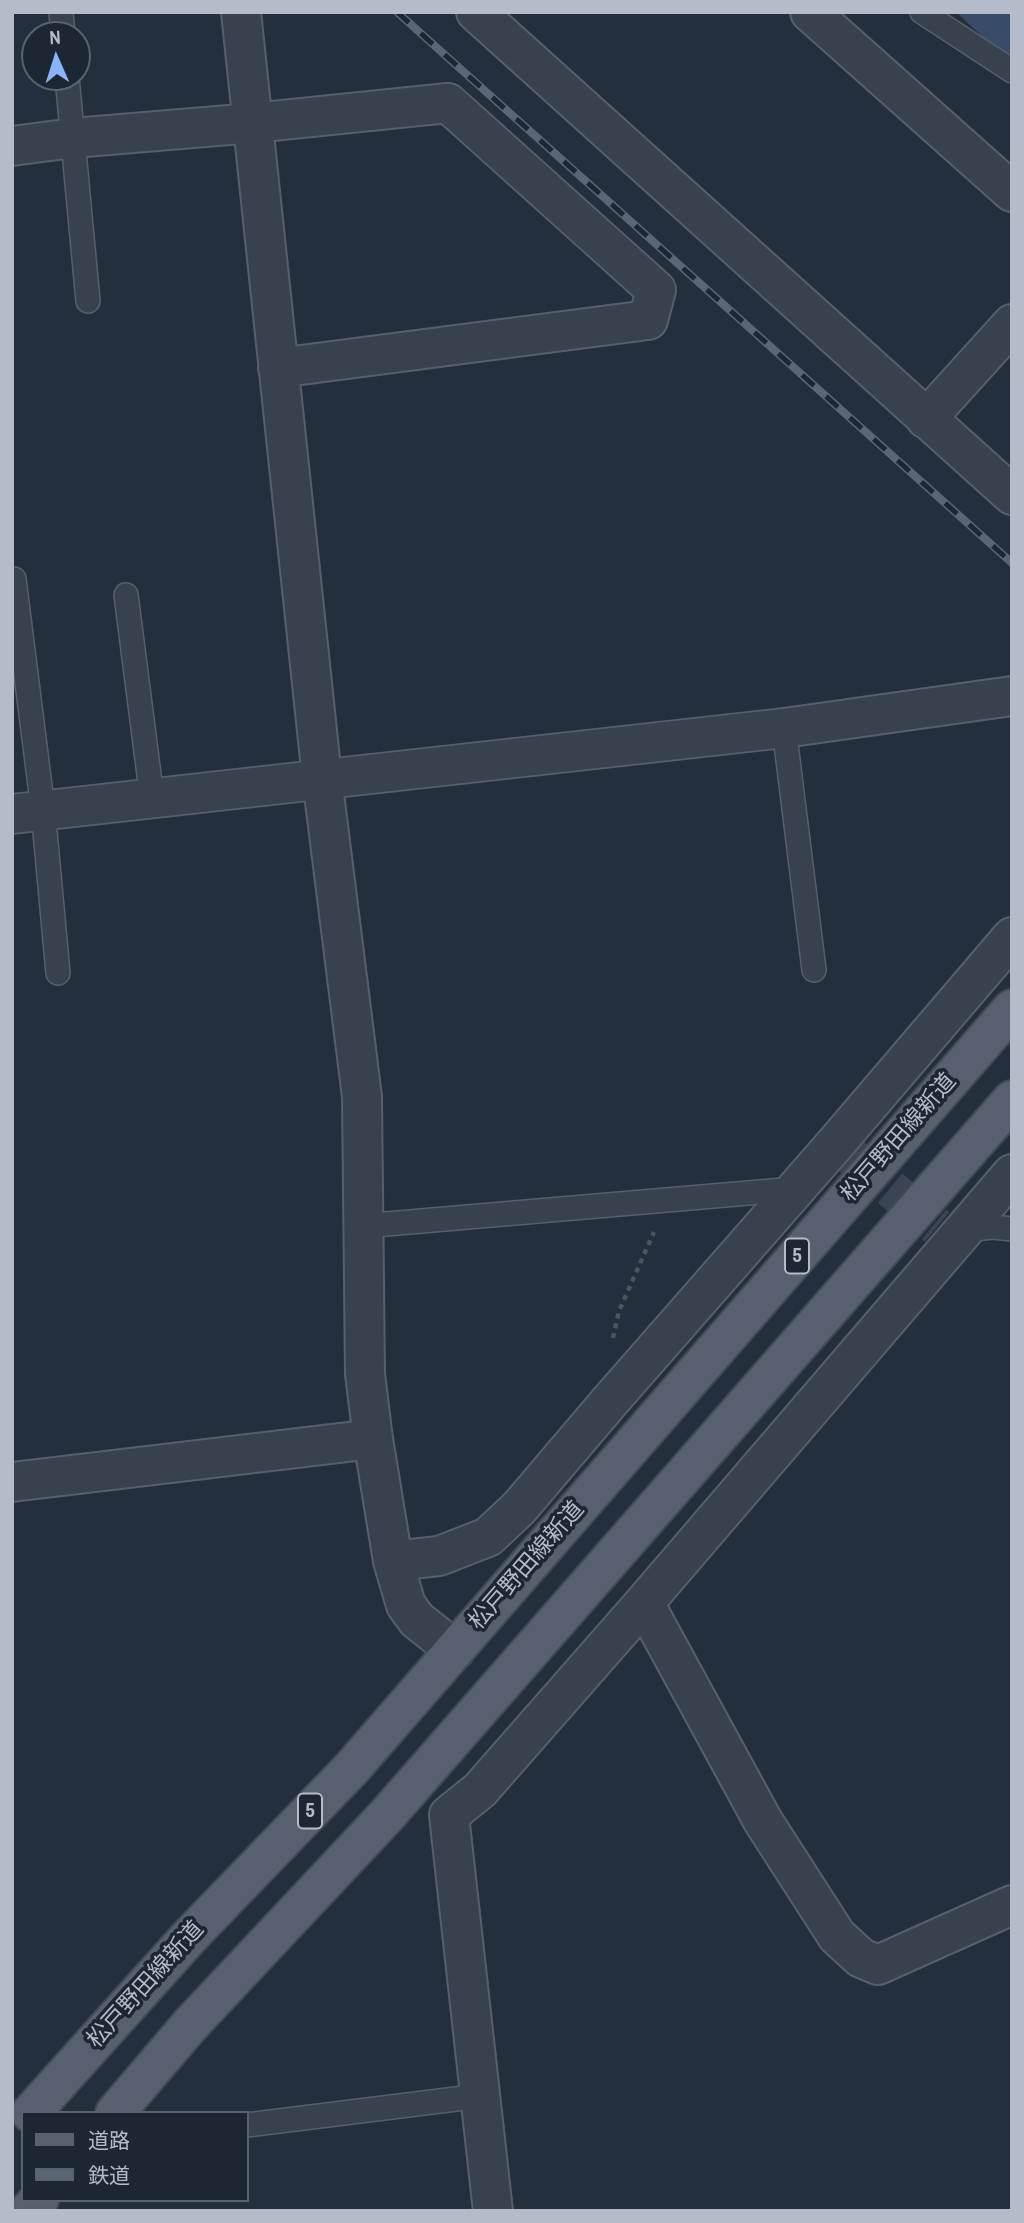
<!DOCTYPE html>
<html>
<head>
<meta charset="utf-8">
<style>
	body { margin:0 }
	#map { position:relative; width:1024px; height:2223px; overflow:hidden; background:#242f3e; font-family:"Archivo Narrow","Noto Sans JP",sans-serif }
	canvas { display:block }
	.frame { position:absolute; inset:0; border:14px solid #b4bcc9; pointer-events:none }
	.legend { position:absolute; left:21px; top:2111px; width:228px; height:91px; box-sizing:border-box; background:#1d2633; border:2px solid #59626f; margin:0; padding:9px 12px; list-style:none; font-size:21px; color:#b4bcc9 }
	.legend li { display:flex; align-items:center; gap:14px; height:35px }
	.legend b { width:35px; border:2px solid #59626f }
	.north { position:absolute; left:21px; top:21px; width:70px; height:70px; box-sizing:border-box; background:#1d2633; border:2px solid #59626f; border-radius:50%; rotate:357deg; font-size:19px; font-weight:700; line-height:28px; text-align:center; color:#b4bcc9 }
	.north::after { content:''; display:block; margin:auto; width:24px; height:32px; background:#8ab4f8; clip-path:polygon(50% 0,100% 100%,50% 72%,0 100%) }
</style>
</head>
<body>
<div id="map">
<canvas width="1024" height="2223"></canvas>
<div class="frame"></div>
<ul class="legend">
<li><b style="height:9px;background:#56606e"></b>道路</li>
<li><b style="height:9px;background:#5a6575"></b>鉄道</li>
</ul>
<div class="north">N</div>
</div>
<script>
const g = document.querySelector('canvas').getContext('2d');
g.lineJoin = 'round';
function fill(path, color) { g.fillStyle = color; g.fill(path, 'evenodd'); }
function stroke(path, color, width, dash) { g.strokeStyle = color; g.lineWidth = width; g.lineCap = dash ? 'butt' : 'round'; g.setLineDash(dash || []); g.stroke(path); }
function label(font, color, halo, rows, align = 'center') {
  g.font = font + ' "Archivo Narrow","Noto Sans JP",sans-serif'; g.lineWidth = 7; g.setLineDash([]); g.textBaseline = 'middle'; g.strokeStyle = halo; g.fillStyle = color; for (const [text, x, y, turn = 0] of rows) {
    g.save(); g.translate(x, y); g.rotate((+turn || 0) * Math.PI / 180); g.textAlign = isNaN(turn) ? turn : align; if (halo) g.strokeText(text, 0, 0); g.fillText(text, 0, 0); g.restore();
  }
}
fill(new Path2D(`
	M956,12H1012V64Z`), '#394c67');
stroke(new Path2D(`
	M846,1152L937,1227`), '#3a4453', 38, [38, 19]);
const service = new Path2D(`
	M61,12L63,35
	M922,12L1012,71
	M67,77L88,301
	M14,579L43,810L58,973
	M126,595L152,798
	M784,728L814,970
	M363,1226L795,1189
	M963,1230L993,1227L1012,1229
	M247,2125L480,2096`);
const minor = new Path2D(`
	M241,12L322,778L362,1097L365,1374L373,1439L393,1561L406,1605L417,1620L455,1650
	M476,12L1012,495
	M810,12L1012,192
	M12,146L73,138L253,123L448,103L656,290L648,320L278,368
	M926,419L1012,324
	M12,814L784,728L1012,696
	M12,1482L373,1439
	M393,1561L439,1556L488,1537L519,1508L610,1401L836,1143L1012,937
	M644,1603L763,1821L837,1936L861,1958L878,1965L1012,1905
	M493,2211L449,1815L480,1790L644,1603L1012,1174`);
const primary = new Path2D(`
	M31,2113L189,1937L351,1769L1012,1009
	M115,2113L190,2025L387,1815L1012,1100
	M29,2211L39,2200`);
stroke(service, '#565f6c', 26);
stroke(minor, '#565f6c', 42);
stroke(primary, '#414a57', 42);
stroke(new Path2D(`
	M613,1338L619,1311L654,1232`), '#44595c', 4.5, [5, 5]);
stroke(service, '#38414e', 23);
stroke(minor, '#38414e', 38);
stroke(primary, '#56606e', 38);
const rail = new Path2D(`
	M397,12L1012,563`);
stroke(rail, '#5a6575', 8);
stroke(rail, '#1d2633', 5, [16]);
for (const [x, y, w] of [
	[797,1256,24],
	[310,1811,24]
]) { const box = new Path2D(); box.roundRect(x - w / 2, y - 17.5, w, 35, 5); g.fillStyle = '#1d2633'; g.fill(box); stroke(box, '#b4bcc9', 2); }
label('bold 21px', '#b4bcc9', null, [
	["5",797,1256],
	["5",310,1811]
]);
label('23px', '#b4bcc9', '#1d2633', [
	["松戸野田線新道",899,1138,-49],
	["松戸野田線新道",527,1566,-49],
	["松戸野田線新道",146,1985,-48]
]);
</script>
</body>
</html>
